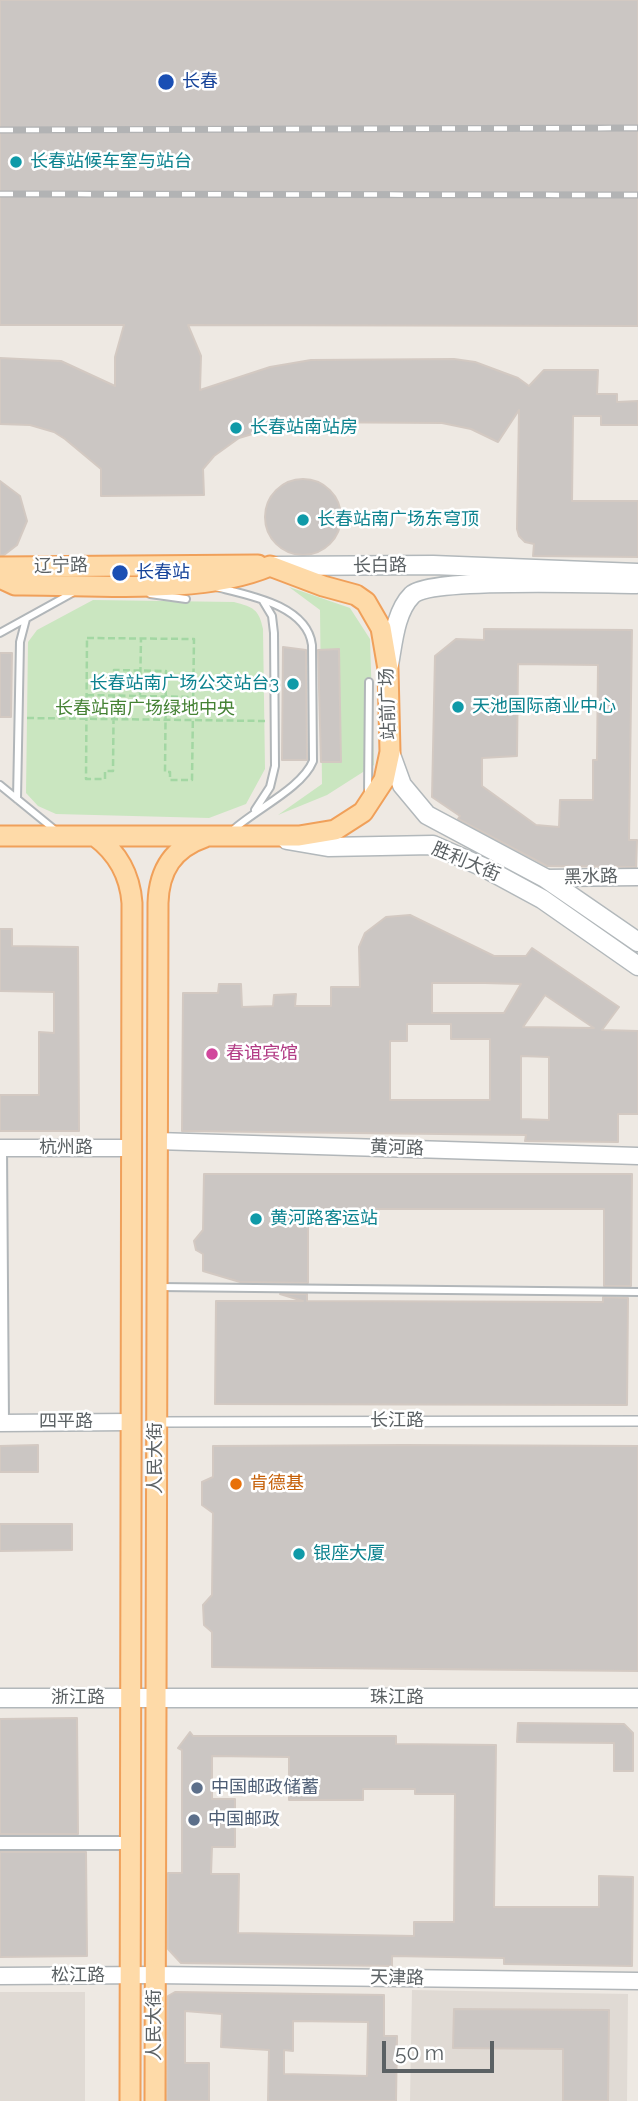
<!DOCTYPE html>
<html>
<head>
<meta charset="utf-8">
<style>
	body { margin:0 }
	#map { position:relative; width:638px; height:2101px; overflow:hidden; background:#eee9e3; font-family:Raleway,sans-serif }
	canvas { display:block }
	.scale { position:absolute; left:382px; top:2041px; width:112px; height:32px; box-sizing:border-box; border:4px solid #5b6164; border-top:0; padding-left:9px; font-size:21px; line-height:24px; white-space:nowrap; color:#5b6164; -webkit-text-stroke:5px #fff; paint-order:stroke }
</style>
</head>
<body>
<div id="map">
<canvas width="638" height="2101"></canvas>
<div class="scale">50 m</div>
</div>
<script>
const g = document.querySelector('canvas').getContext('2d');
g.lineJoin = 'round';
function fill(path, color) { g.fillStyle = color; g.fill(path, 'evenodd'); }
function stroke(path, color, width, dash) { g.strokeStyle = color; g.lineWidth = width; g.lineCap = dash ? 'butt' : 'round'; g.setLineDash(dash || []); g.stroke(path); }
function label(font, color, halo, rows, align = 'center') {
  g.font = font + ' Raleway,"Noto Sans SC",sans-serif'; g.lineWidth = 5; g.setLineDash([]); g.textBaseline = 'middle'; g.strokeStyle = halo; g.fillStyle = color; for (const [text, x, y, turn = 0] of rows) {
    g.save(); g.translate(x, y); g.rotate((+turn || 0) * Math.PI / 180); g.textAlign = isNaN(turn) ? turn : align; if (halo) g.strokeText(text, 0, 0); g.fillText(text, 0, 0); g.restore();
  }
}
fill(new Path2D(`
	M412,1990L628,1994L627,2101H410Z
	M0,1992H85V2101H0Z`), '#e0dad4');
fill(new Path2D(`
	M289,587L350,608L370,639L374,765L327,795L278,815L322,784L320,610Z
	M93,600L234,602C253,607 259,609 263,629L265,769L246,804L209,818L56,814L38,806L26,793L28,642L37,630Z`), '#cae6c0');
const building = new Path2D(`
	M0,0H638V326L188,325L201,356L200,390L270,367L311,360L454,359L475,362L518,378L529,386L544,370H598L597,394H617V402L638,401V425H601V416H573L572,501H638V557L533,556L534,544L525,542L519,536L517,529L519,410L498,442L471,429L442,423L292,422L239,438L214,456L203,469L204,495L101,496V469L65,439L54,432L30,425L0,424V358L61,361L115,386V357L124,325H0Z
	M265 517a38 38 0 1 1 76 0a38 38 0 1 1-76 0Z
	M0,481L20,496L27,521L17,545L4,555H0Z
	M484,629L632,630L629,840H637L636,867L547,866L458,819L460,816L432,797L435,656L456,639L484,640ZM518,664L598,665L597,760H593V800H560L559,827L536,825L482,786V758L517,756Z
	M283,647L306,650L307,760H282Z
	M339,649L341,762H321L318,650Z
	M0,653H12L11,717H0Z
	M410,915L494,956H526L532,948L619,1007L602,1030L638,1031V1114H618V1142L525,1141L526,1135L182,1131L183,993H218L219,984H241L242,1007L273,1006L274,995L296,994L295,1006H331V987H360L359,947L365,933L386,917ZM432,983H485L521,984L504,1013H432ZM545,995L594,1028L523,1027ZM407,1024H451V1039H490V1100H390V1041H407ZM521,1056L549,1057V1120L521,1119Z
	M0,929H12V946L78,947L79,1131H0V1095H39V1032L54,1033V992L0,991Z
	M204,1174H632L631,1286H604V1209H308V1283L240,1282L203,1271V1254L196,1250L194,1241L203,1230Z
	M280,1294H307V1301L603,1302V1297L628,1298L627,1405L215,1404L216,1301H303Z
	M38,1445V1472H0V1446Z
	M403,1445L638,1446V1671L212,1667V1632L204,1625L203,1605L212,1595L213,1513L202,1505V1482L213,1477V1446Z
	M0,1524H72V1550L0,1551Z
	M77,1718L78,1834H0V1719Z
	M518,1723L624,1724L633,1733V1771H614V1743L517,1742Z
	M190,1732L193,1736H396V1744L496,1745L494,1907H599V1876L633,1877L632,1966L504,1964V1958L392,1956V1966L181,1963L168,1949V1873H182V1750L178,1748ZM212,1756L289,1757V1800H363V1789H415V1794H455L454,1922H414V1936L238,1933L239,1874H211L212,1847H235V1799H212Z
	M0,1852H86L87,1956L0,1957Z
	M175,1992L384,1995V2036H397L396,2101H268L269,2050L221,2047L222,2014L185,2011V2063H209V2101H167L168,1996ZM293,2021L368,2022L367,2076L284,2074V2050L293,2051Z
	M454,2009L609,2010L608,2101H563V2049L453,2048Z`);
fill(building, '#cbc6c3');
stroke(building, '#d3c9c2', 2);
const service = new Path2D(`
	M216,587C248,595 307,605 312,645L313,761C302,788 256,809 233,830
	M150,594L186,599
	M0,633L74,592
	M0,785L55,830
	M368,793L369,682
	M17,799L20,642L26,619
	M255,810L270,787L275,766L274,633L272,616L263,601
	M159,1287L638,1292`);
const pedestrian = new Path2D(`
	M157,1422L638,1421`);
const minor = new Path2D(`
	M0,1148L2,1423
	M0,1843H131`);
const tertiary = new Path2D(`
	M545,878L638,877
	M157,1141L638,1156
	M0,1148H132
	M0,1423L132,1422
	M0,1976L155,1975L638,1981`);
const secondary = new Path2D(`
	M274,566L433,565L638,573
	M389,665C393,643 395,612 412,595C431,577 600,584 636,584
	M390,752L402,785L427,815L545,878L638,942
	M287,840L328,847L433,845L483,867L542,899L638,966
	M0,1698H638`);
const primary = new Path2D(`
	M0,567L258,565
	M0,578L15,585C92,584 200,596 270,566L323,586L356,595L366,602L381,628L388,669L390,752L384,780L363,812L335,830L299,836H0
	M95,836C118,853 130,875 132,903L130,2101
	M155,2101L158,903C159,870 173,848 205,837`);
stroke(service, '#b1b6b9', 10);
stroke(pedestrian, '#b1b6b9', 12);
stroke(minor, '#b1b6b9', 16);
stroke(tertiary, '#b1b6b9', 19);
stroke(secondary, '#b2b8bb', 21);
stroke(primary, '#f0a05a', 23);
stroke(new Path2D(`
	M87,638L194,639L192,780H170V772H165L166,671L114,670L113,771H105V779H86Z
	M87,695L192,697
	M140,695L141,638
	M27,718L265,721`), '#a3d7a3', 2.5, [7, 3.5]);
stroke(service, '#fff', 6);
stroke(pedestrian, '#fff', 9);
stroke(minor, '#fff', 12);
stroke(tertiary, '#fff', 16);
stroke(secondary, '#fff', 18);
stroke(primary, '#fedaa8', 19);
const rail = new Path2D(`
	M0,130L638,128
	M0,194L638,195`);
stroke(rail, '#b2b3b4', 7);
stroke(rail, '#fff', 4.5, [13]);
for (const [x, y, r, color] of [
	[166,82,9,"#1a4fb4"],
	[16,162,7,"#0f9aa8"],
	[236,428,7,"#0f9aa8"],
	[303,520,7,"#0f9aa8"],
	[120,573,9,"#1a4fb4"],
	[293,684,7,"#0f9aa8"],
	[458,707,7,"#0f9aa8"],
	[212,1054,7,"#d1479c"],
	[256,1219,7,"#0f9aa8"],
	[236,1484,7,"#e8710a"],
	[299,1554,7,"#0f9aa8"],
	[197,1788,7,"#5c6f8a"],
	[194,1820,7,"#5c6f8a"]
]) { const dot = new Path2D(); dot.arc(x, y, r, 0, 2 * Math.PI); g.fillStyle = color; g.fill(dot); stroke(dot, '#fff', 2.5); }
label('18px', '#164399', '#fff', [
	["长春",182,82],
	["长春站",136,573]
], 'left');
label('18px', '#0d838f', '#fff', [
	["长春站候车室与站台",30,162],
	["长春站南站房",250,428],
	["长春站南广场东穹顶",317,520],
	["长春站南广场公交站台3",279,684,"right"],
	["天池国际商业中心",472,707],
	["黄河路客运站",270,1219],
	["银座大厦",313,1554]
], 'left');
label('18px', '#5b6164', '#fff', [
	["辽宁路",61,566,-1],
	["长白路",380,566,-1],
	["站前广场",388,704,-92],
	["胜利大街",466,862,23],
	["黑水路",591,877,-1],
	["杭州路",66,1148],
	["黄河路",397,1148,2],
	["长江路",397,1421],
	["四平路",66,1422],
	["人民大街",156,1458,-90],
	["浙江路",78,1698],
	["珠江路",397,1698],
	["松江路",78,1976],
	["天津路",397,1978,1],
	["人民大街",155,2025,-90]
]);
label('18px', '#458234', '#fff', [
	["长春站南广场绿地中央",145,709]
]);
label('18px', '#b23c85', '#fff', [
	["春谊宾馆",226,1054]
], 'left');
label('18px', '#c56008', '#fff', [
	["肯德基",250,1484]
], 'left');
label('18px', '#4e5e75', '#fff', [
	["中国邮政储蓄",211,1788],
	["中国邮政",208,1820]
], 'left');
</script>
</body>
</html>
